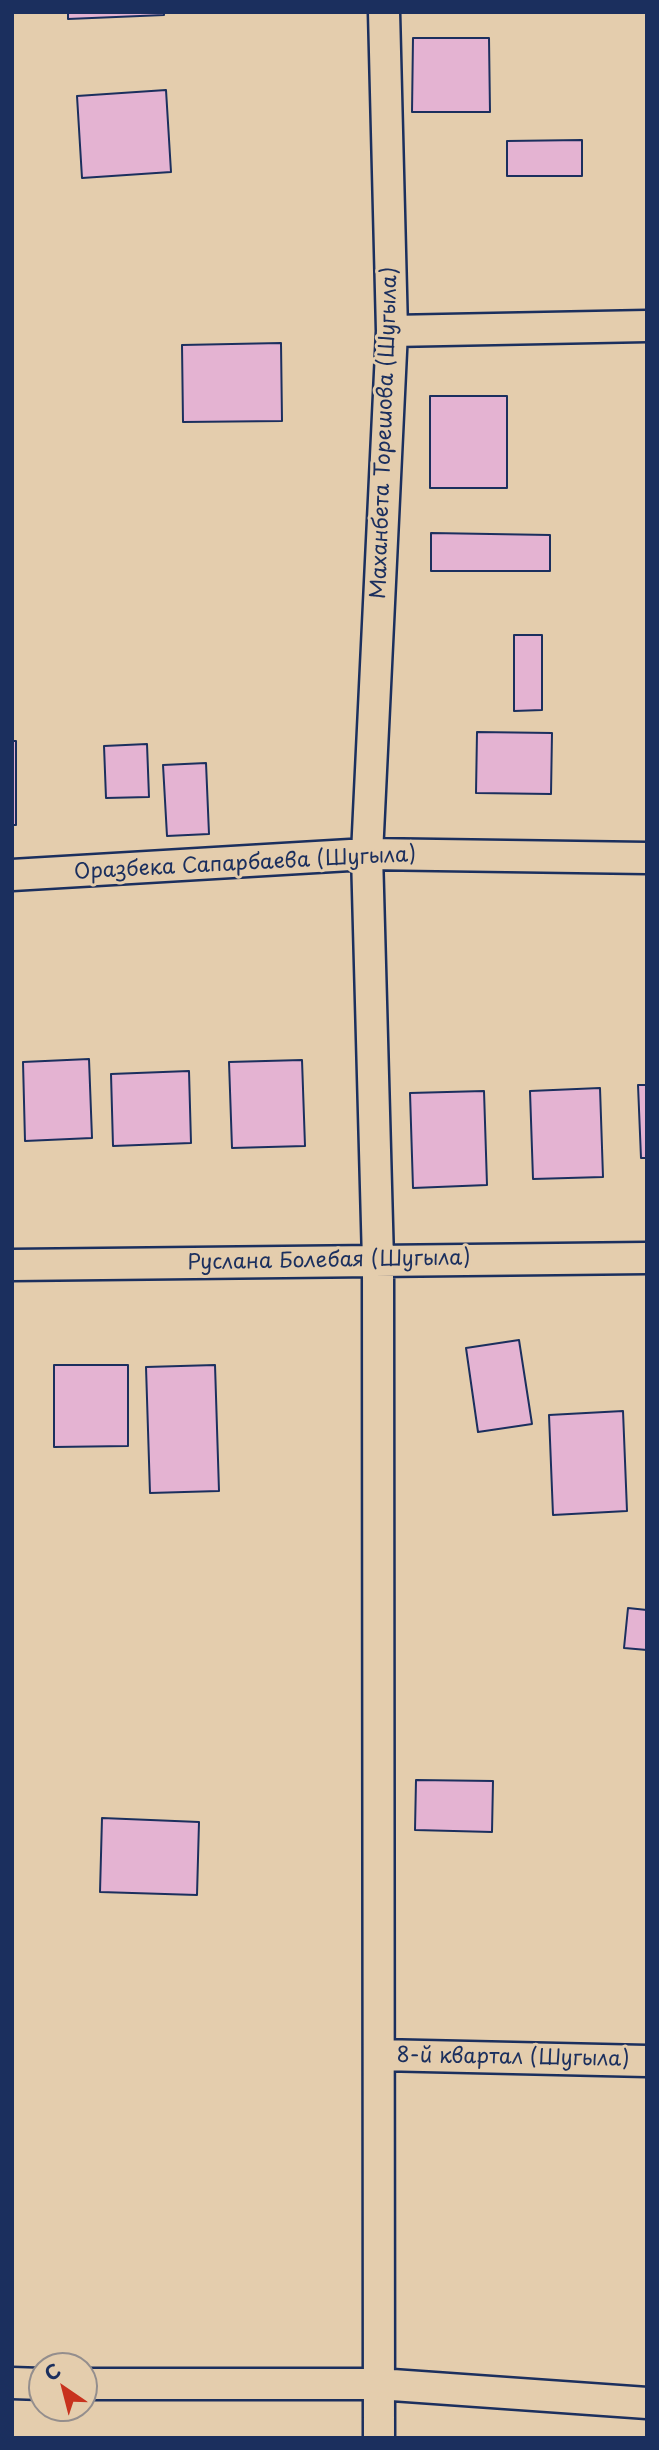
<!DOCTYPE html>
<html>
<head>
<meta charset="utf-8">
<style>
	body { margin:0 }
	#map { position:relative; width:659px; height:2450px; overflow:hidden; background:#e4cdad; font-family:"Playpen Sans",sans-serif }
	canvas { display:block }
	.frame { position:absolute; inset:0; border:14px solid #1b2f5e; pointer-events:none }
	.north { position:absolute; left:28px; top:2352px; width:70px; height:70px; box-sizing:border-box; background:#e4cdad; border:2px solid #948e8d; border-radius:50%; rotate:325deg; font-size:19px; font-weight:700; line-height:28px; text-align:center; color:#1b2f5e }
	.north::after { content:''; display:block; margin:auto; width:24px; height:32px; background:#c8321e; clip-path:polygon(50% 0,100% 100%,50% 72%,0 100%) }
</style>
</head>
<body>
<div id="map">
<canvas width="659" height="2450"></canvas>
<div class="frame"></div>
<div class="north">С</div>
</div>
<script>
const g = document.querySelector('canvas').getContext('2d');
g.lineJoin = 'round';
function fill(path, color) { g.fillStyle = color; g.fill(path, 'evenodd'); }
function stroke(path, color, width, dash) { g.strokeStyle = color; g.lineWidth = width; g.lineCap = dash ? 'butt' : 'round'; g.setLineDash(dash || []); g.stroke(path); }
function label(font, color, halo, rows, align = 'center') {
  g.font = font + ' "Playpen Sans",sans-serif'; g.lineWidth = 6; g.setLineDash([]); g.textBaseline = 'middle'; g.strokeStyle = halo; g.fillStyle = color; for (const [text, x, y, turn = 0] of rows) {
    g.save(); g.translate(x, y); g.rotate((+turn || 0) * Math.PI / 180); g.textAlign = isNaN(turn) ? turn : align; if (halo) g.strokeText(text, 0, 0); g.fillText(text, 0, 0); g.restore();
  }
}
const building = new Path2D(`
	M68,12H164V15L68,19Z
	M413,38H489L490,112H412Z
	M166,90L171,172L82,178L77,96Z
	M582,140V176H507V141Z
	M281,343L282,421L183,422L182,345Z
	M430,396H507V488H430Z
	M431,533L550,535V571H431Z
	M514,635H542V710L514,711Z
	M477,732L552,733L551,794L476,793Z
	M12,741H16V825H12Z
	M147,744L149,797L106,798L104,746Z
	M206,763L209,834L167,836L163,765Z
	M89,1059L92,1138L25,1141L23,1062Z
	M302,1060L305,1146L232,1148L229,1062Z
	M189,1071L191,1143L113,1146L111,1074Z
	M638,1085H647V1158H641Z
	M600,1088L603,1177L533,1179L530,1091Z
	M484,1091L487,1185L413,1188L410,1093Z
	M519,1340L532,1424L478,1432L466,1348Z
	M54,1365H128V1446L54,1447Z
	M215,1365L219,1491L150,1493L146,1367Z
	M623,1411L627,1511L553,1515L549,1415Z
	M628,1608L647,1610V1650L624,1648Z
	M416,1780L493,1781L492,1832L415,1830Z
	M102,1818L199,1822L197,1895L100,1892Z`);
fill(building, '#e4b3d2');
stroke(building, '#1b2f5e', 2);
const street = new Path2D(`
	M392,331L647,326
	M12,875L367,854L647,858
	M12,1265L647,1258
	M379,2055L647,2061
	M12,2383L42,2384
	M84,2384H378L647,2403
	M379,2438L378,1261L367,854L392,331L384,12`);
stroke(street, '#1b2f5e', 35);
stroke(street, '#e4cdad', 30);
label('21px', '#1b2f5e', '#e4cdad', [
	["Маханбета Торешова (Шугыла)",385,433,-88],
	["Оразбека Сапарбаева (Шугыла)",245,864,-3],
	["Руслана Болебая (Шугыла)",329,1261,-1],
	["8-й квартал (Шугыла)",513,2058,1]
]);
</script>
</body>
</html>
